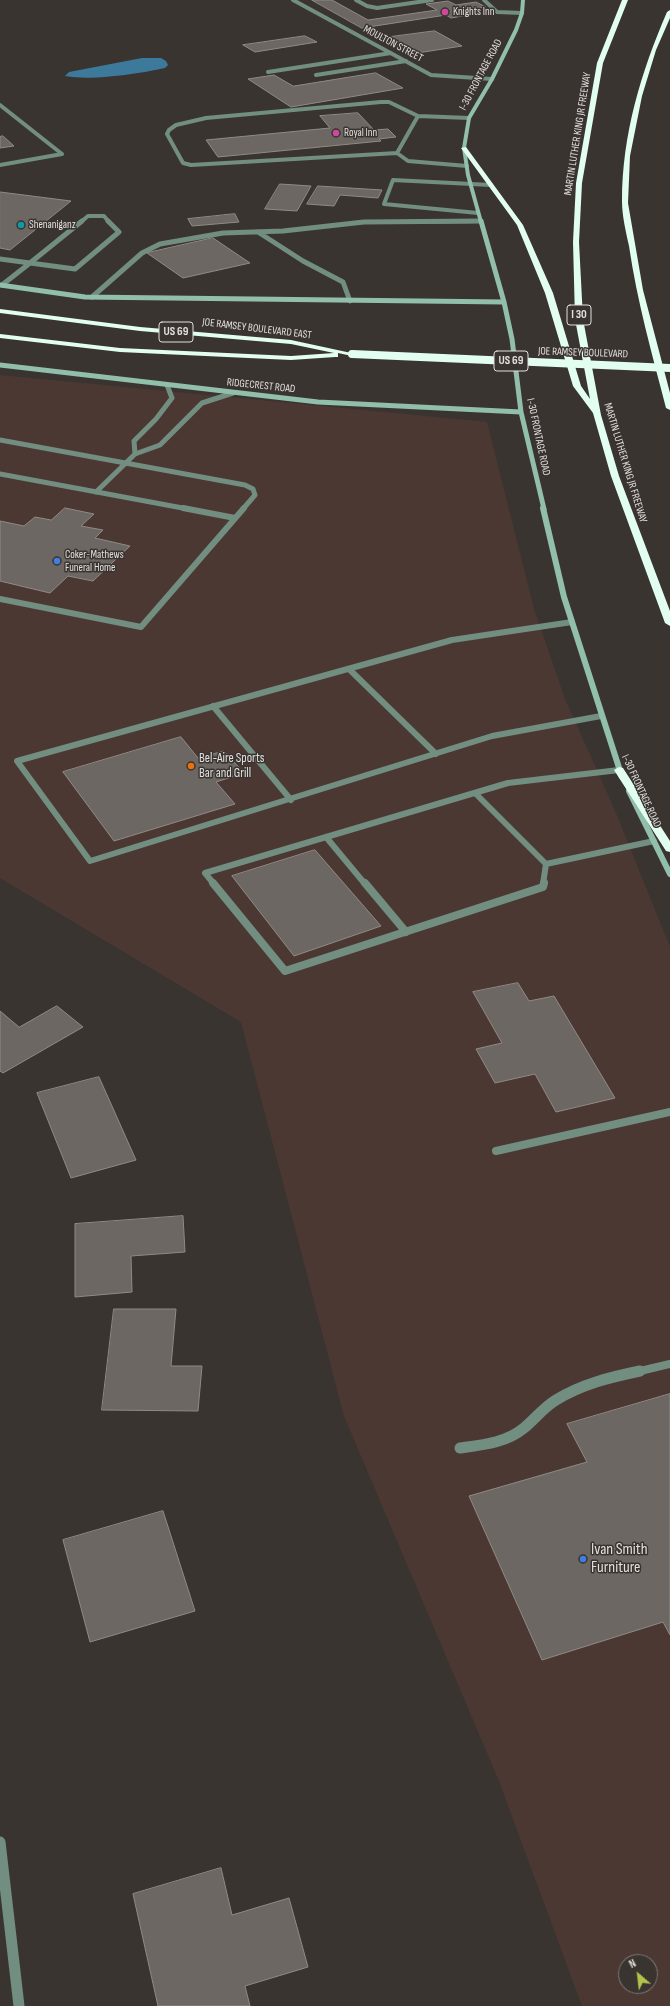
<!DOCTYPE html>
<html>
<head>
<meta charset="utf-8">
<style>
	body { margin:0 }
	#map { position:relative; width:670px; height:2006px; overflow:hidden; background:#3a3431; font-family:"Sofia Sans Condensed",sans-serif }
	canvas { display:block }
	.north { position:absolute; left:618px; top:1954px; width:40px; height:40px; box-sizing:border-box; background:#3a3431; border:1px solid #7d7876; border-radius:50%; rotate:332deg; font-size:11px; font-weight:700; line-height:16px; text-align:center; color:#e2dfdd }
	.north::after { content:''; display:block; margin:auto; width:14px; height:18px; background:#b2c34c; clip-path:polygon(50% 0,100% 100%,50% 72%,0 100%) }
</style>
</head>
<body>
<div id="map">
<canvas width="670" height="2006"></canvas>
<div class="north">N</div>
</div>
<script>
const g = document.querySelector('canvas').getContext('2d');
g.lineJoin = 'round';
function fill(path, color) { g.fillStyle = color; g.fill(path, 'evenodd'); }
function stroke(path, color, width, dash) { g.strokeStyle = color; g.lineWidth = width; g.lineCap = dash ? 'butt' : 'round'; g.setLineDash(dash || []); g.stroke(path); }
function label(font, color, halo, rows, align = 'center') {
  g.font = font + ' "Sofia Sans Condensed",sans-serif'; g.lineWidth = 3; g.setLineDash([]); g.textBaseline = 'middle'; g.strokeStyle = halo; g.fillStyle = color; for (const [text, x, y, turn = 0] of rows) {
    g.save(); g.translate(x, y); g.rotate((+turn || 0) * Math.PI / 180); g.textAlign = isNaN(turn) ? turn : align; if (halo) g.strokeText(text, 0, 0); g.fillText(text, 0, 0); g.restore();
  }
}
fill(new Path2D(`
	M0,375L487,422L534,609L565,699L616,813L670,947V2006H582L499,1781L344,1416L241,1022L0,878ZM626,1962H650V1986H626Z`), '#4c3833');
fill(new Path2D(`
	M142,58H161L166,61L168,65L165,68C138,74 91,81 65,76L69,72Z`), '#3c799a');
const building = new Path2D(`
	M312,0H332L368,20L437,10L426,4L448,1L456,5L476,2L486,7L465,10L474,14L451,18L446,15L362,28Z
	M435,31L462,46L411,54L382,38Z
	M305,36L317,42L255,52L243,45Z
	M376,73L403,88L291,107L248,79L274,75L293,86Z
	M358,113L374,130L388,129L396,137L379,139L381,141L218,157L206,140L330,128L320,116Z
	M3,136L14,146L0,148V137Z
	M280,184L311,186L297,211L265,209Z
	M318,186L382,190L378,198L340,195L334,206L307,204Z
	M0,192L71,201L10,250L0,248Z
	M235,214L239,222L192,226L188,219Z
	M213,238L250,263L183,278L147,253Z
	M65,508L94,514L81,526L103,530L95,538L130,546L93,581L68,576L50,593L0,581V521L24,526L35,517L51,520Z
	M181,737L198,758L224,751L244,773L216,782L235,804L114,841L63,772Z
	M315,850L381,926L294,956L232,876Z
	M518,983L529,1001L554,996L615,1098L556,1112L535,1074L495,1083L476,1049L502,1043L473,992Z
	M57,1006L83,1027L3,1073L0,1071V1011L19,1027Z
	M99,1077L136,1160L71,1178L37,1093Z
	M183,1216L185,1252L131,1256L132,1292L75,1297V1224Z
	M114,1309H176L171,1366H202L198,1411L102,1410Z
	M670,1394V1635L663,1622L542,1660L469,1496L587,1462L567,1424Z
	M163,1511L195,1611L90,1642L63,1540Z
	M221,1868L232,1915L289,1898L308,1967L245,1986L250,2006H158L133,1894Z`);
fill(building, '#6c6762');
stroke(building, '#908a85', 1);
stroke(new Path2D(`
	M356,0L367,6L377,8L432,0
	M484,0L497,12L522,13
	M316,75L406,61
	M0,105L62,154L0,165
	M397,153L418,116
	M467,166L408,161L397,153L191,165L183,163L167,134L169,130L176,125L206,118L381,102H389L418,116L469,118
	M478,213L384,204L393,180L491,185
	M81,222L88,216H104L109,222
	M419,222L481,221`), '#728e81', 4);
stroke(new Path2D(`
	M258,232L303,261L343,282L350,301
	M0,259L30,263
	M30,263L75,269L119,232L108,221
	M30,263L82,221
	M2,285L30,263
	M92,297L142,253L160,244L223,233L283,231L364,222L481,221
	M0,440L245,485L253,489L255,495L243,509
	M135,454L134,441L156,419L172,398L167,385
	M0,474L188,509
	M96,492L135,454L160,445L202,403L233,393`), '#728e81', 5);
stroke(new Path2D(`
	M183,508L235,518
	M0,599L141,627L244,508
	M572,622L452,640L17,761L90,861L492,736L601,716
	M349,669L436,754
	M213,706L291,800
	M475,793L546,864
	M326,837L365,884
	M214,884L205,873L508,783L619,770
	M543,884L546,864L654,841`), '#728e81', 6);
stroke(new Path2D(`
	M213,883L285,971L543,887L544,883
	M365,883L406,932
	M496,1151L670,1112
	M636,1372L670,1364`), '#728e81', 8);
stroke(new Path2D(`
	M460,1448C482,1445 506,1443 524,1428C535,1419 544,1407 556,1400C582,1384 611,1377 640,1371`), '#728e81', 11);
stroke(new Path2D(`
	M293,0L431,75L492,79
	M268,72L391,53`), '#728e81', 4);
stroke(new Path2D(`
	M0,1842L19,2006`), '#728e81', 11);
stroke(new Path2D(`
	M481,222L468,175L464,148L469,118L492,79L516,30L522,13L523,0`), '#92bfab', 4);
stroke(new Path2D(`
	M481,221L504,302L512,339L521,412L544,509
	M0,285L85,297L504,302
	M0,365L318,402L521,412`), '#92bfab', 5);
stroke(new Path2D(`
	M543,508L564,597L622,777
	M629,791L670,874`), '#92bfab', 6);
fill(new Path2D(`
	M622,0H628L603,63L582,183L579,242L583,319L601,415L619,476L670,611V626L665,623L611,476L593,413L573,386L545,293L517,225L461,148L466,147L523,225L553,293L581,386L590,399L575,319L573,242L576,183L597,63Z
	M670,10V18L656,50L642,96L630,156L628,203L643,290L670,393V410L666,408C652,354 637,301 629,246C626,232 622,216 622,201C622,135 641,72 667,12Z
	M0,309L140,327L291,340L356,354L352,356L338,353V357H335L291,360L120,352L0,338V334L120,348L291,356L334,353L291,344L140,331L0,313Z
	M619,767L623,768L670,841V852L666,851L614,770Z`), '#e2fef1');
stroke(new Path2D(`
	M352,354L670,368`), '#e2fef1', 8);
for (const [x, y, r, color] of [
	[445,12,4,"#d1479c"],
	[336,133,4,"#d1479c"],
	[21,225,4,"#0f9aa8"],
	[57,561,4,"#3f7fe0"],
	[191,766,4,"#e8710a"],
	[583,1559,4,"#3f7fe0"]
]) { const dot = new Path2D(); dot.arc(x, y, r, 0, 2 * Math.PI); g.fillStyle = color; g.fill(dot); stroke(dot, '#3a3431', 1.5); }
label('11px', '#e2dfdd', '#3a3431', [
	["Knights Inn",453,12],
	["Royal Inn",344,133],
	["Shenaniganz",29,225],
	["Coker-Mathews",65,555],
	["Funeral Home",65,568]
], 'left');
label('11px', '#e2dfdd', '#3a3431', [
	["MOULTON STREET",393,44,28],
	["I-30 FRONTAGE ROAD",481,75,-62],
	["MARTIN LUTHER KING JR FREEWAY",578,134,-81],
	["JOE RAMSEY BOULEVARD EAST",257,329,7],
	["JOE RAMSEY BOULEVARD",583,353,2],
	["RIDGECREST ROAD",261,386,6],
	["I-30 FRONTAGE ROAD",538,437,78],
	["MARTIN LUTHER KING JR FREEWAY",625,463,73],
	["I-30 FRONTAGE ROAD",641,791,65]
]);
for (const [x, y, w] of [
	[579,315,24],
	[176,332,34],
	[511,361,34]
]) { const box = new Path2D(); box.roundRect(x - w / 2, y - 10, w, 20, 3); g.fillStyle = '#3a3431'; g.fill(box); stroke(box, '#e2dfdd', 1); }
label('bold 12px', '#e2dfdd', null, [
	["I 30",579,315],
	["US 69",176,332],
	["US 69",511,361]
]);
label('13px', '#e2dfdd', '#3a3431', [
	["Bel-Aire Sports",199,759],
	["Bar and Grill",199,774]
], 'left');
label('16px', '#e2dfdd', '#3a3431', [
	["Ivan Smith",591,1550],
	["Furniture",591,1568]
], 'left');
</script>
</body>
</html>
